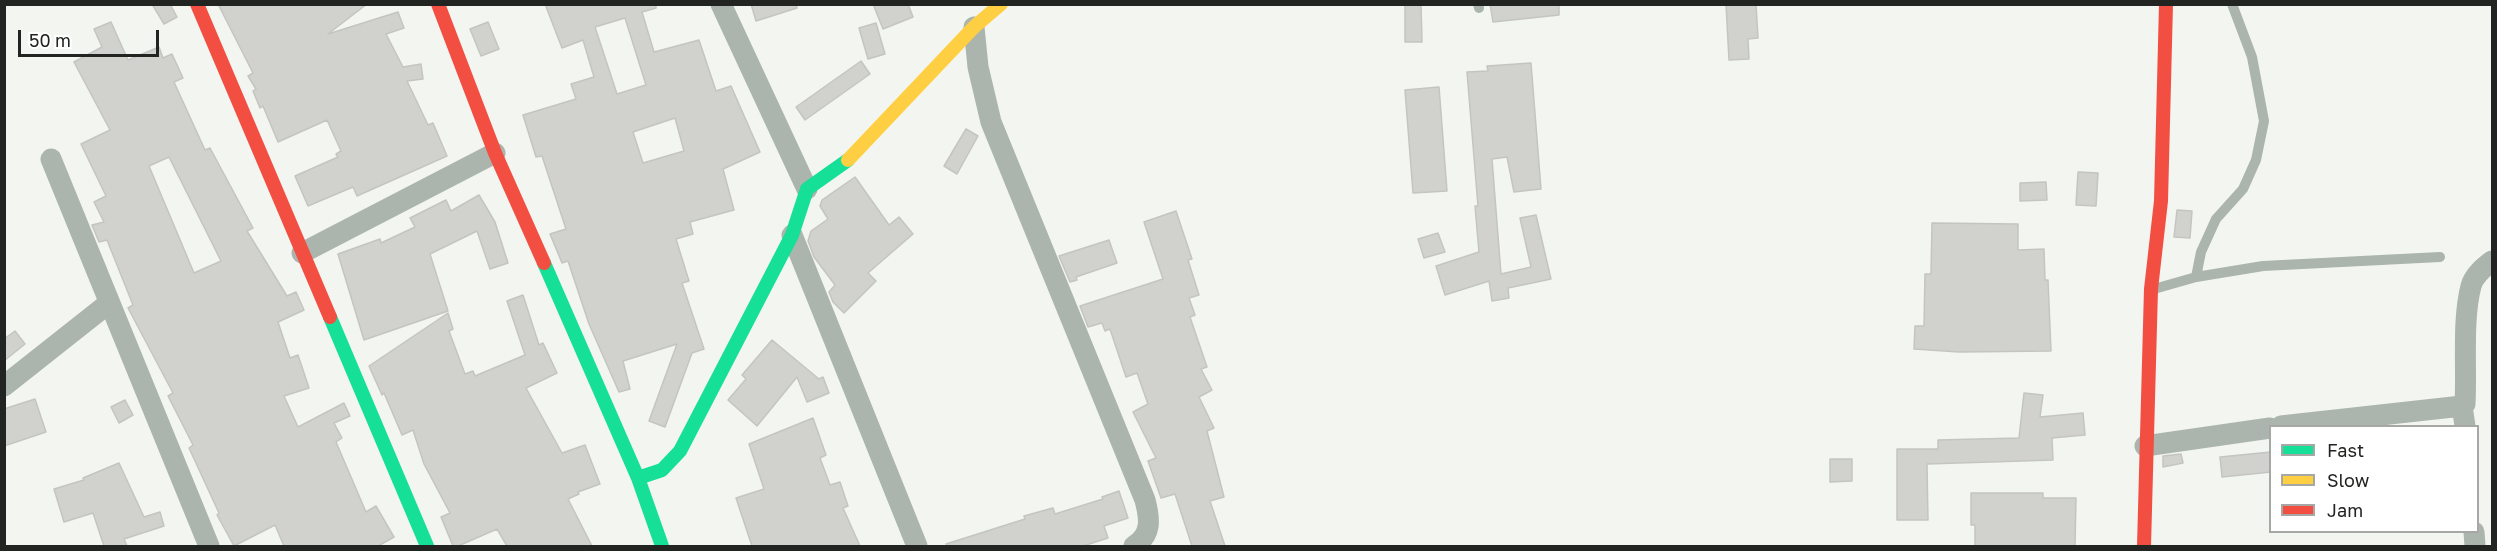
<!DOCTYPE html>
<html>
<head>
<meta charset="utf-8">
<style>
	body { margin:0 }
	#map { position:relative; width:2497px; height:551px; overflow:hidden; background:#f3f5f0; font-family:"Golos Text",sans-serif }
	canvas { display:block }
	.frame { position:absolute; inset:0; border:6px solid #222421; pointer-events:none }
	.legend { position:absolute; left:2269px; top:425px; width:210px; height:108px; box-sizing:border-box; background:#fff; border:2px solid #a7a7a6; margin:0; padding:8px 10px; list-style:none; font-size:18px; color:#222421 }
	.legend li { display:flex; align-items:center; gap:12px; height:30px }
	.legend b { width:30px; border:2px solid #a7a7a6 }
	.scale { position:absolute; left:18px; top:30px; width:141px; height:27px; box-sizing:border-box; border:3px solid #222421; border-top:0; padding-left:8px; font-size:18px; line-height:21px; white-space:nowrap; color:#222421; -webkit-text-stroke:4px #fff; paint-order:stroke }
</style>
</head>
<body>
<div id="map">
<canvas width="2497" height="551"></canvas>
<div class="frame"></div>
<ul class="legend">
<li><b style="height:8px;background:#16e098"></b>Fast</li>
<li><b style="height:8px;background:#ffcf43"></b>Slow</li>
<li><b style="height:8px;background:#f24e42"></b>Jam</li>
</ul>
<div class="scale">50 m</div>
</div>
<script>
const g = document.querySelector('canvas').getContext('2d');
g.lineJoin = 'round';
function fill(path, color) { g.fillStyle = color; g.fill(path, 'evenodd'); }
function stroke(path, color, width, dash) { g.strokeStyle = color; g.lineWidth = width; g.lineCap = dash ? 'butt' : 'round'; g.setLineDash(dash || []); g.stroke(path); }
const building = new Path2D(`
	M152,4H170L177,17L164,24Z
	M218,4H367L328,34L398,12L404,28L386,34L403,67L421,64L423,79L407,81L428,125L433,123L447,156L357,196L353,187L308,206L295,176L338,157L336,154L341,151L327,120L278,142L263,106L260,108L253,91L256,89L248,76L253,73Z
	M545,4H656V8L642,12L654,52L699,40L716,91L731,86L760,152L723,169L734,210L690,222L693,234L676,239L689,281L682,283L704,349L692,353L665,427L649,421L677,344L623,361L630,389L619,392L589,324L568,261L562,263L550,234L566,229L542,156L536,157L523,115L576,99L571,84L594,77L583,40L562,48ZM625,18L646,85L617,94L595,27ZM675,118L684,151L643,163L633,132Z
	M751,4H796L797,8L756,21Z
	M873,4H908L913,17L883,29Z
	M1405,4H1421L1422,42H1405Z
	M1490,4H1559V15L1493,22Z
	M1726,4H1756L1758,38L1748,39L1749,59L1729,60Z
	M111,22L128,60L159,47L163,58L172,54L183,78L174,82L205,150L210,148L253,228L247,231L287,296L296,292L304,310L278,322L290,358L298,355L309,388L284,396L298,427L344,403L350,416L334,423L342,438L336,442L366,512L376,506L394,537L378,546H284L275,525L234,546L217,515L219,513L189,448L193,445L168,396L173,393L128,308L133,305L107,240L99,242L92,225L104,222L94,202L106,196L81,144L110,130L74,62L102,47L94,29ZM169,157L221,261L194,273L149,166Z
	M488,22L499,49L481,56L470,29Z
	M876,23L885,54L868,59L859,28Z
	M861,61L870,74L805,120L796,107Z
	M1531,63L1541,189L1514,192L1507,157L1492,159L1501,274L1531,267L1520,218L1536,215L1551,279L1508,288L1509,298L1492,301L1489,281L1445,295L1436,266L1479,252L1475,206H1478L1467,72L1488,71L1487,66Z
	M1439,87L1447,191L1413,193L1405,90Z
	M966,129L978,136L957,174L944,166Z
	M2078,172L2098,173L2096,206L2076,205Z
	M855,177L889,225L899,217L913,234L868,273L876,281L844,313L833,302L829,292L835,285L814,257L808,241L811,231L828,219L820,206L822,200Z
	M2046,182L2047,200L2020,201V183Z
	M479,195L495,222L508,263L490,269L477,231L430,254L448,311L364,340L338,254L380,239L381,243L415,227L410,218L446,200L451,211Z
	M2177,210L2192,211L2190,238L2174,237Z
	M1176,211L1192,259L1188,260L1199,295L1189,298L1195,315L1190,317L1207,367L1201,369L1212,390L1199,397L1214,428L1207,431L1224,497L1210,501L1225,546H1192L1175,494L1161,498L1148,461L1156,458L1133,412L1148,404L1137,373L1126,377L1110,329L1105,331L1102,323L1088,327L1080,306L1163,279L1144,222Z
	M1932,223L2018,224V250L2044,249L2045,280H2048L2051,351L1959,352L1914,349L1915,326H1924L1925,274H1931Z
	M1438,233L1445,252L1424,258L1418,239Z
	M1109,240L1117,263L1076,277L1077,280L1070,282L1059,256Z
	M523,295L539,345L543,343L557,373L526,388L562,453L585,445L600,484L578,492L579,494L568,499L592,546H507L497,529L458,546H453L441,517L450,513L424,464L413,430L402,435L384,393L382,395L369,366L448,313L453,329L449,331L465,374L473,371L475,376L525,355L507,301Z
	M15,331L25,344L4,361V339Z
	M772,340L819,379L823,377L829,393L807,402L797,377L757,426L728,400L746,379L742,375Z
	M2024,393L2043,395L2040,417L2083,413L2085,435L2052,438L2053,460L1927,464L1928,520H1897V449H1938V440L2019,438Z
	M35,399L46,432L4,446V409Z
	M125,400L133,415L119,423L111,407Z
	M813,418L826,455L820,458L830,485L840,482L848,506L843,508L860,546H752L736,498L764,489L749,444Z
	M2271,452V472L2222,477L2220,457Z
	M2181,454L2183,463L2163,467V456Z
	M1830,459H1852V481L1830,482Z
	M119,463L144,517L160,512L164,526L124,539L127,546H104L93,513L64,522L54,489L84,480L83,478Z
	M1119,491L1128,518L1104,526L1108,538L1083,546H947L946,544L1025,519L1024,516L1053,508L1055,514L1103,499L1102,497Z
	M1971,493H2043V498H2076L2075,546H1975V525H1971Z`);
fill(building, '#d1d2ce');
stroke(building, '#c4c5c1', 1.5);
stroke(new Path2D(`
	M1478,4L1479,8
	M2196,277L2201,252L2216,219L2243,189L2256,160L2264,121L2252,57L2232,4
	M2154,289L2196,277L2263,266L2440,257`), '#abb4ad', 10);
stroke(new Path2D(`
	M721,4L807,189
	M974,27L978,67L991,122L1145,500C1150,519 1152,535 1134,546
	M51,159L209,546
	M792,235L917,546
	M302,253L495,153
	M4,386L109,303
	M2281,426L2462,406
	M2465,426L2462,406L2465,404C2467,367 2462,321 2471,286C2474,275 2484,267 2492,261
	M2145,446L2270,428
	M2474,532L2475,546`), '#abb4ad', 21);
stroke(new Path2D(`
	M544,263L638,478L662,546
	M330,317L427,546
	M638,478L662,470L680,451L792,235L807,189L848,160`), '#16e098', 14);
stroke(new Path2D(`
	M848,160L974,27L1001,4`), '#ffcf43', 14);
stroke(new Path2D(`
	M197,4L330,317
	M438,4L495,153L544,263
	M2144,546L2151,289L2161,201L2166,4`), '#f24e42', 14);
</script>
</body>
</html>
